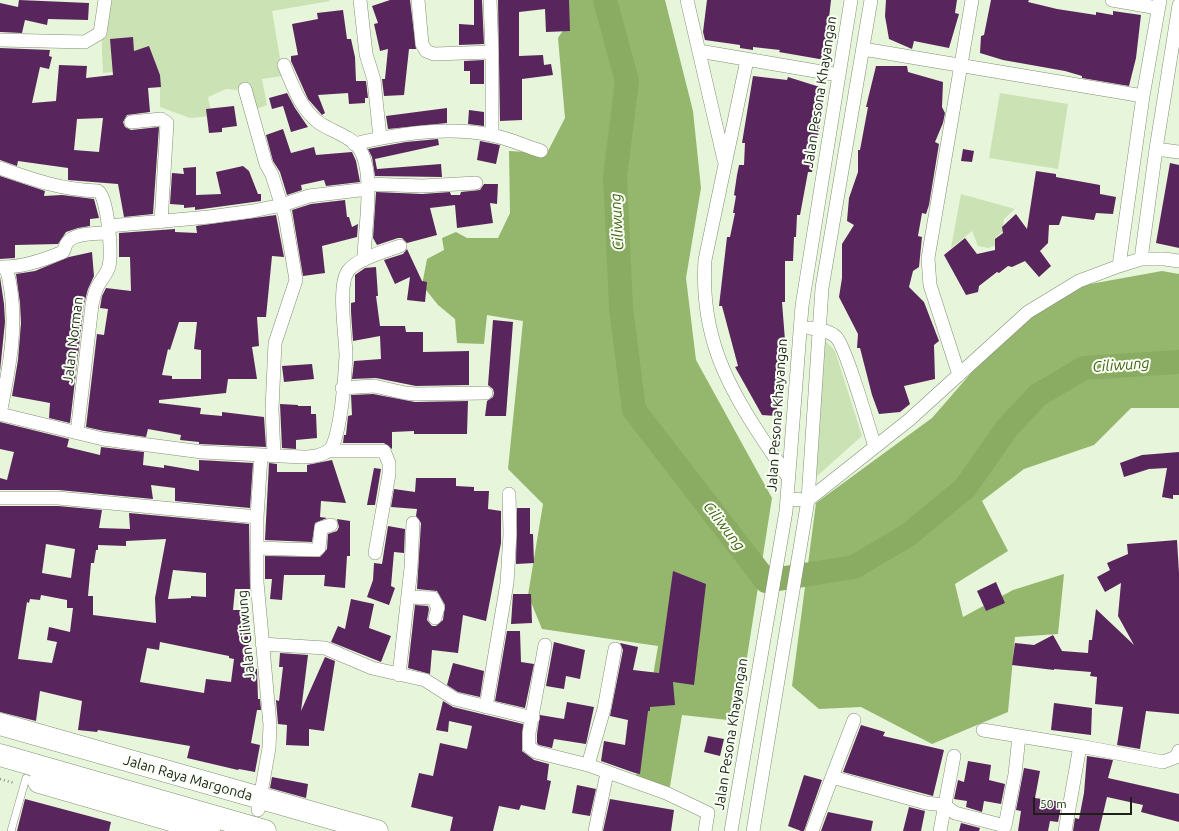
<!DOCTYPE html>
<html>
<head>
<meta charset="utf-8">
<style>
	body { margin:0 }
	#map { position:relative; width:1179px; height:831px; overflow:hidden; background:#e7f5da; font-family:Ubuntu,sans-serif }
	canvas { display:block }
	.scale { position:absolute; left:1033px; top:797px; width:99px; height:18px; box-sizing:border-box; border:2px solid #1c2017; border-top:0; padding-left:5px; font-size:12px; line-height:14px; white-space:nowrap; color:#1c2017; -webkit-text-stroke:3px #f9fff4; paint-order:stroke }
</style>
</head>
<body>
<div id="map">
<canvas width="1179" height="831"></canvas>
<div class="scale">50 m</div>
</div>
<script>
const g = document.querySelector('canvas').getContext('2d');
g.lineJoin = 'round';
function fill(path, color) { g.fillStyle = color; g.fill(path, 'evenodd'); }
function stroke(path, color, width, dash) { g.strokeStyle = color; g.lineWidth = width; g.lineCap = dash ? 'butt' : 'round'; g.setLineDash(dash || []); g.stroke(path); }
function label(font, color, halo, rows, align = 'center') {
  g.font = font + ' Ubuntu,sans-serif'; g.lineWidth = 4; g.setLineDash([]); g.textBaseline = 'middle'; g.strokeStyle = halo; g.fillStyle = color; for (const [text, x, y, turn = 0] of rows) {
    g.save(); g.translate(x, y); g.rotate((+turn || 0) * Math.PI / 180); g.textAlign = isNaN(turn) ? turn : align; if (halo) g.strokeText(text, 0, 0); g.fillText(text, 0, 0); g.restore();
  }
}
fill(new Path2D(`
	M100,0H329L330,1L272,11L283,76L262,79L267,105L245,113L238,90L226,89L208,97L212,116L190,118L160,107V89L156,68L103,73Z
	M1000,93L1068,104L1058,169L989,158Z
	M961,194L1015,209L1004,219L1003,225L1005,230L996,237L997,245L988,248L978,246L972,231L951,248Z
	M820,335L835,351L862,436L817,476L813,464Z`), '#cbe2b4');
fill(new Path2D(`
	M558,0H665L693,111L701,188L686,278L696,360L772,498L737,721L682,715L668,798L634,788L658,646L542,629L528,595L543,504L508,469L523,321L487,315L484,344L457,343L455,319L438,305L422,285L427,259L444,250L442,238L456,232L467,238H498L510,213L509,151L547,153L565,118L558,38L566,26Z
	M1162,271L1179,274V408H1131L1094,445L1024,469L982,501L1008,551L955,584L963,617L1013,590L1064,574L1058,634L1015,637L1008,712L932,744L861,707L819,709L792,686L816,503L932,418L1018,319L1079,286Z`), '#95b76d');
stroke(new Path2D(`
	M605,0L627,81L615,177L621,308L634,410L766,581L854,567L908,535L965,488L1007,428L1038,395L1084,368L1179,362`), '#8aac62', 24);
fill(new Path2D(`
	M19,0L89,3L88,20L48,19L47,25L25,20L22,33L0,32V3L18,7Z
	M390,0H410L416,49H409L404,95L384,96L382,79H385L388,49L380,51L374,24L378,23L372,6Z
	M474,0H482L484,44L459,45V24L474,25Z
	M498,0H569L570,31L546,32L545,9L519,12V56L543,55L544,65L551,64L553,75L522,79V120L500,121Z
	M707,0H831L827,36H829L825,60L779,52L780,50L753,47V50L740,48V45L705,40L703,32Z
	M886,0H957L955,13L959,14L949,48L914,41L912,49L889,39L885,16Z
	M991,0H1029L1028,2L1057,9L1096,15V12L1113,15V11L1141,15L1136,58L1129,86L1082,78V76L1065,71L1003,60L980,53L981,36L984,35Z
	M343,10L347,39H351L355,57L356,81H366L368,98H365V103L349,104L348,93L318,95L325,113L322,115L308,99L291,61V56L298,55L292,24L318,19L317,13Z
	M133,37L134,51L149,46L160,75L161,87L148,88L150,112L127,115L123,122L125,127L131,130L159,127L153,214L124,217L118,184L68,180V168L18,161L17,166L0,160V48L50,50L49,56L52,57L49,69L40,67L32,103L56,101L59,65L87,66L86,78L113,75L110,39ZM103,118L99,152L74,150L77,119Z
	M484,60V84H470V71H464V61Z
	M876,66H907L908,72L943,82L942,107L945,113L943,123L935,142L939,144L929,205L926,214L922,213L918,236L922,237L919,267L913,271L909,287L924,302L939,341L934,345L935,379L904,386L910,404L900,412L879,414L872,395L860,348H857L858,334L839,297L842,278V244L854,225L847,221L849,198L858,172V150H860L868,107H866Z
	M753,76L787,80L788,77L823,88L818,128H820L814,151L816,152L812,172H808L800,215H797L796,237H794L793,261H785V302H782L787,366H783L776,416L762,415L735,367L738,366L722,306H719L727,237H730L735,213H733L736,196L734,195L737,175L739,165H744L745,143H742Z
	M287,93L295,108L308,127L291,132L283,106L272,109L269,98Z
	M234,106L237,126L222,128V132L209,133L206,109Z
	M447,108V123L388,129L386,116Z
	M469,110L484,112V126L468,124Z
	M283,129L291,153L314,147L316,155L352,152L356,161L360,182L326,186L324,180L301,185L302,190L287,195L280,172L273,161L266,135Z
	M438,139L439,145L375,159L377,169L441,164L442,177L375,176L372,157L368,149L406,142Z
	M480,141L500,145L496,164L477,160Z
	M963,149L974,151L972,162L961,161Z
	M1170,163L1179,165V248L1156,243Z
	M243,166L249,171L258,194H261V201L195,210V207L184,208V205L170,204L172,173L184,174L183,168L196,167V195L221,194L216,172Z
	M1036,171L1056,174V177L1100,185V194L1116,197L1113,214L1096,213L1094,220L1062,216L1059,225H1049L1048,243L1040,251L1051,266L1039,277L1025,261L1012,267L1008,266L999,273L997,272L979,286L978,292L966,295L944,255L965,238L977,254L995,250V239L1003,233L1002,227L1016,214L1027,229Z
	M0,176L45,191L44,196L62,195L94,199L99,218L90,219V226L78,228L66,232L58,244L15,245V258L0,259Z
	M484,184H498L497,204L490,203L493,223L457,228L455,205L430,208L437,235L407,243L402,238H398L377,245L373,238L376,192L422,194L450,192L451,195H460L461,192L480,190Z
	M345,200L347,217H349L352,227L358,224L357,237L322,246L325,273L303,276L292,210L311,204Z
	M276,215L284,257L272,256L266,317H257L259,346L252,347L257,379H228L226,393L159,400V403L201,408L200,414L222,416V412L264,417L266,447L199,444V442L180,440L181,435L148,429L146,437L104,431L86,427L97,334L104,335L108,309L100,308L102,296L106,288L131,291L130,257H119V233L175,229V232L197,233L196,226ZM179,322H197L194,349L201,350V379H172V376L162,375L168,349L170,350Z
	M407,249L422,281L427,282L425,302L407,300L410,277L395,284L384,260L403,254Z
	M92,252L94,276L88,289L84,304L70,423L49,418L50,403L12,396L18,360L21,323L20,303L16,274L35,271L69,257Z
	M376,267L378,296H376L380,326H405L406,332H423V352L469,351V385L416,386L376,378L352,379L354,361L381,359L380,336L353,341L351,312V303L355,302V275L365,268Z
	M0,277L4,304L5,322L0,371Z
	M493,320L513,322L506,416H485L487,401L493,397L494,393L493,389L488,385Z
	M312,364L314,379L284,382L282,366Z
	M373,394L415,402L468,401L467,434H414V431L392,432V449L384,443H343L344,435H346L348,416L352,415L351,395Z
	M280,404L298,405V406H311V414H316L317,438L296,440V449L282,448Z
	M0,422L69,439L67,447L100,455L101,447L144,452L143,465L164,468V465L199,471V460L253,463L250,508L175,501V488L151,485L153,499L59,490H0V478L7,480L14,452L0,449Z
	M1179,452V495H1173V499L1162,497L1167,468L1149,469L1124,477L1120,463L1142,455Z
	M332,460L346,503L321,501L320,517L327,518L315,523L312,542L265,540L269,463L277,464V472H307V465Z
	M374,468L381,469L375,505H367Z
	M416,478H456V486L474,487V491H489L488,509L501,511V543L486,621L463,615L458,653L432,650L430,674L408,668L415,605L428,606L429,609L427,620L432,626H436L443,620L445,605L437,591L417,589L421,523L416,516L417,509L391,507L394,489L415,492Z
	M0,506H58L102,510L99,528L130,529L129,513L249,524L250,589H235L233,610H247L248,627H250L247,668L257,669L258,699H260L261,710H257L251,743L260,745L255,772L239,769L238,770L187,758L190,746L98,730L97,732L78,730L82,701L40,691L36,721L0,712ZM166,539L155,598L156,623L93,615V596H88L91,563H94L96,550H98V545L126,546V541ZM46,544L75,549L71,578L42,573ZM173,570L206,573V597L191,596V598L168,599ZM41,595L67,600V608H73L70,632L49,627L47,640L57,642L52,663L18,659L27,602L29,603L30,599L40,600ZM160,642L229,656V658L234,659L231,682L206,679L204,693L140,682L147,648L159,650Z
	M517,508H530V534H533L534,563L516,564Z
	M337,519L350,521V556H347L345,588L324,586L325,575H284L282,600L270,599L272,579H265V556L320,557L327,549L328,534L337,531L339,527Z
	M388,526L405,529L404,553L394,552L391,586L395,588L389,605L367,597L373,580L374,563L382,564Z
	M1177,540L1179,573V714L1146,711L1140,749L1117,745L1123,707L1095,704L1097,677L1090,676L1091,672L1054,669V670L1012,665L1015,643L1034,645L1053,635L1062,651L1088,653L1089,640H1092L1096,609L1134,645L1118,616L1121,583L1105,592L1097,577L1110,570L1107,563L1128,554L1127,544Z
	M673,571L706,584L694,685L673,682L675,705L650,707V711H648L640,774L635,773L601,761L604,741L625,745L628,720L610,716L623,650L620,643L638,647L633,670L659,673Z
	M996,582L1005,603L986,611L977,591Z
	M513,594H531L532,623L511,624Z
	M351,599L374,604L369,628L391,636L381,662L331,642L338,626L345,629Z
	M507,631H520L521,662L534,664L525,708L495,701Z
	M554,642L585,650L580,679L566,676L564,689L546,686Z
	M280,653L308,655L301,711L325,657L335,661L324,731L309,729V746L286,745L287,725L278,724L276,700L279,701L283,667H279Z
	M453,663L484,671L480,697L458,692L447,685Z
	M443,701L453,707L523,724L522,751L534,760L549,764L547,780L551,781L545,810L521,805L519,810L499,806L493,831H450L453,817L411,807L419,773L433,776L440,743L467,749L472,726L449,721L448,732L436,730Z
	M567,702L594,707L586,744L554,739L552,748L539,745L537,743V734L540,715L564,719Z
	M1054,703L1092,708L1091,735L1051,730Z
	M861,725L885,732L883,736L944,750L933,796L843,772Z
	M708,736L724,739L720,756L704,752Z
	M1087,756L1113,760L1108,778L1179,794V822L1141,812L1143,805L1107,797L1099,831H1073L1075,818L1079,819L1084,793Z
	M968,761L991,765L989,780L1005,784L1001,804L984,801L982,812L966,807L967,801L954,799L958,780L964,782Z
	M1024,768L1040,771L1035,798L1062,802L1058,822L1050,821L1048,831H1018L1021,811L1016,810Z
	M804,775L822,780L804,831H801L788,826Z
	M272,777L308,784L306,798L270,788Z
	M577,785L596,789L590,816L572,813Z
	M25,799L111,822L109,831H17Z
	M610,799L674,810L671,831H603Z
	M909,807L925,811L921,831H903Z
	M828,812L873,821L871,831H821Z
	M961,823L980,828L979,831H959Z`), '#58265c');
const lane = new Path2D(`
	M11,831L26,778`);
const street = new Path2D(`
	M360,0L366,54L374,80L380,138
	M418,0L422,44L426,51L434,54L492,52
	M490,0L492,52V135
	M687,0L724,160
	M1112,0L1158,8
	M0,40L85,42L100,33L105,0
	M863,49L1143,96
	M699,51L839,75
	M747,60L705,260C699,352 740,405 788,477
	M284,65C293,86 300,108 318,122C330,131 351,136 359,148C376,173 364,230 364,260
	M245,89L266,164L272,175L285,216L296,280L275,343L272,409L274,456
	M131,122L161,119L167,123L161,222
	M354,144C396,134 449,126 491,135C508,138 525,146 541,151
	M1156,149L1179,152
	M0,168C34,180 62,190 98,191C108,197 112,254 109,266C107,275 99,281 96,290C94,295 93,300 92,305L77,433
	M368,184L422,186L476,183
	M108,226L209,217L253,211L282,205L309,196L368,189
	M1141,259L1156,149L1179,5
	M1119,266L1143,96L1160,0
	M0,267C22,268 44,260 63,252C65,249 65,245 67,243C74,232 97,234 108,233
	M810,328C818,329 830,331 836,337C846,347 869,428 875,447
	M959,375L930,285L928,258L972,0
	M342,388L374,386L405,393L416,394L486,393
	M0,414L103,439L202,452L303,457C313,457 325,456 332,447C341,428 345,378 346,356C346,338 337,286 348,271C356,259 386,251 400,246
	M0,414C10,365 20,316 6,267
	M329,451H384L389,463V474L375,553
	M0,498H58L257,517
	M787,499L808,500L909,420L1028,312L1079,281L1119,266L1141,259H1165L1179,261
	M257,548L317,550L319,548L321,528L331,525
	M408,597L433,598L438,608L435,618
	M262,644L325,648L372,668L425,680L455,699L533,718
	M545,645L529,733V747L536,752L588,765
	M615,649L604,709L588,765L666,793L708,813L705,831
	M399,675L411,568L413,523
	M486,707L507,583L510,534L509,494
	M854,720L832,777L926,803L944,805L955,813L1005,826L1015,774L1019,736
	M983,730L1080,746L1163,762L1176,757L1179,751
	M258,810L269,748L270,725L257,582V517L261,456
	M595,831L607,773
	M731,831L786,511L802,306L851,0
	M753,831L808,500L822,288L871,0
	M812,831L832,777
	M940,831L954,756
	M1065,831L1080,746`);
const highway = new Path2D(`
	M0,724L377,831
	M0,755L265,831
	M39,782L209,831`);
stroke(lane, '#838f77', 8);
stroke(street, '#838f77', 14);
stroke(highway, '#838f77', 23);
stroke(new Path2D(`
	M0,779L14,783`), '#87907e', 2.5, [1, 3]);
stroke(lane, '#fff', 7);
stroke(street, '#fff', 13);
stroke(highway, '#fff', 22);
label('14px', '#1c2017', '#f9fff4', [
	["Jalan Pesona Khayangan",820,92,-81],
	["Jalan Norman",73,340,-83],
	["Jalan Pesona Khayangan",777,415,-86],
	["Jalan Ciliwung",246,635,-95],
	["Jalan Pesona Khayangan",731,734,-81],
	["Jalan Raya Margonda",188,778,16]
]);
label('italic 15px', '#446315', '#f9fff4', [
	["Ciliwung",617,222,-93],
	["Ciliwung",1121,365,-4],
	["Ciliwung",724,526,52]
]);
</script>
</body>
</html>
